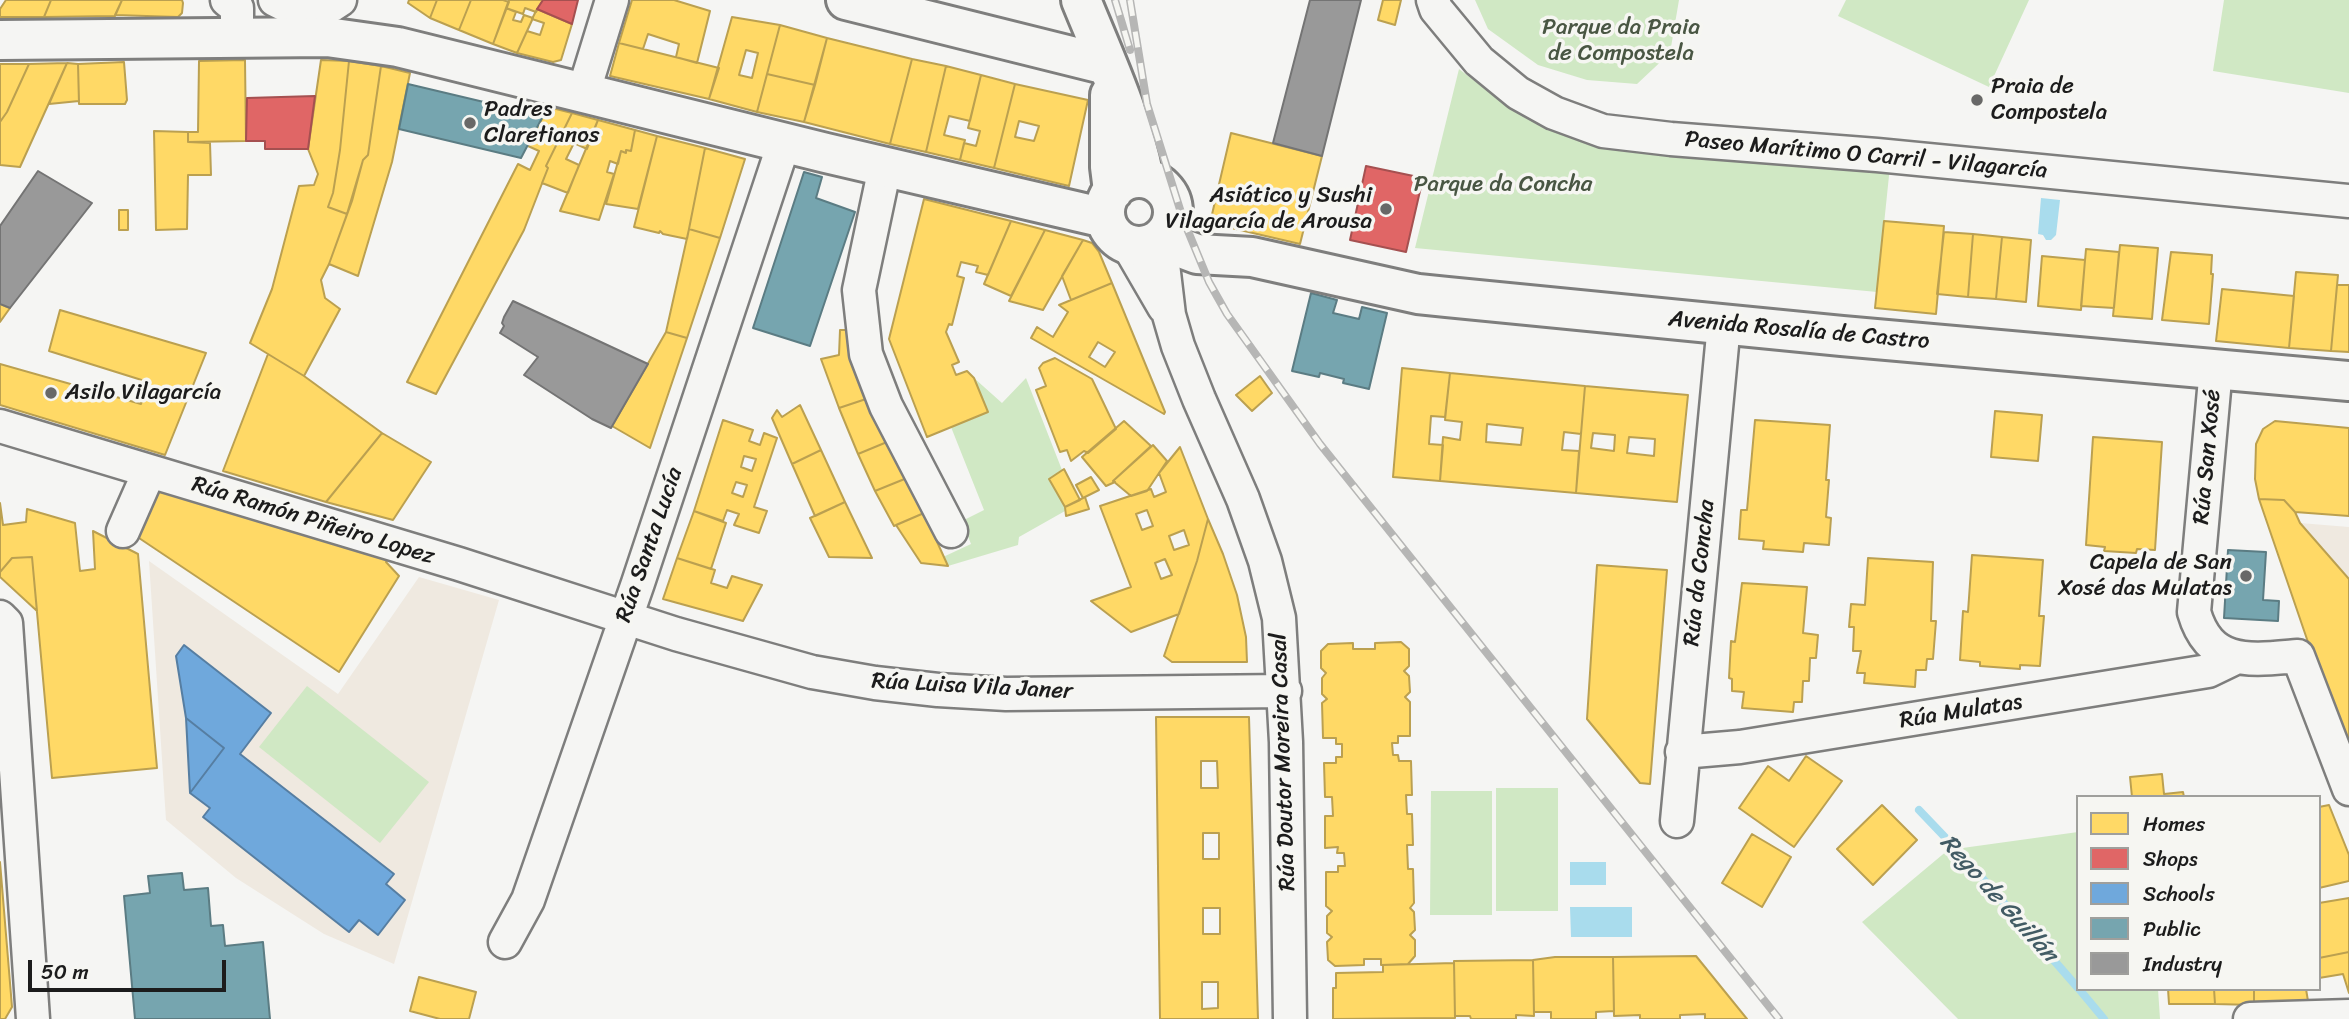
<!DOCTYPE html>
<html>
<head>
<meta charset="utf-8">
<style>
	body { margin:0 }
	#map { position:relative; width:2349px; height:1019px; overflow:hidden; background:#f5f5f3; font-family:Sriracha,sans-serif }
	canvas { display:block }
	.legend { position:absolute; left:2076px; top:795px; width:245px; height:196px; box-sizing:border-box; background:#f6f6f2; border:2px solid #9f9f9c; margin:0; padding:9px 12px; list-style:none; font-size:21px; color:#1c1c1c }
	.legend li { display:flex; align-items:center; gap:14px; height:35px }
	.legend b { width:35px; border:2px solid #9f9f9c }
	.scale { position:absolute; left:28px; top:960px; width:198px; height:32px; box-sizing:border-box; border:4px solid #1c1c1c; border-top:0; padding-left:9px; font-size:21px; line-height:24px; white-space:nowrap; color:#1c1c1c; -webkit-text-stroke:5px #f6f6f2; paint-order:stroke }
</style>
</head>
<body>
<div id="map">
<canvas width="2349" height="1019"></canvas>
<ul class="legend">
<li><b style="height:19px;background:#ffd966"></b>Homes</li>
<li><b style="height:19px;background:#e06666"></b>Shops</li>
<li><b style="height:19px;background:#6fa8dc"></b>Schools</li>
<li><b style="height:19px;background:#76a5af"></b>Public</li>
<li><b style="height:19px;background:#999"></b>Industry</li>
</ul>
<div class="scale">50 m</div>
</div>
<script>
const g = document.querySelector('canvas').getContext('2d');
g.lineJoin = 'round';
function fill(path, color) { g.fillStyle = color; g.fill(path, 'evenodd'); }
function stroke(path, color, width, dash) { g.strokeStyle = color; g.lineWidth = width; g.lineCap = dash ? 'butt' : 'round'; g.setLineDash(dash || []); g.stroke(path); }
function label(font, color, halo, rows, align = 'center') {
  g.font = font + ' Sriracha,sans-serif'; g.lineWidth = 7; g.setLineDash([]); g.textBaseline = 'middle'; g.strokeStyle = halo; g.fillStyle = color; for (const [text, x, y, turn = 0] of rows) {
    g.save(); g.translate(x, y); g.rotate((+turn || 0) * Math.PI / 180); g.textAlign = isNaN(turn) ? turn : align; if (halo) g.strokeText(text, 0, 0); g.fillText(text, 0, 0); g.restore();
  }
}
fill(new Path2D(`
	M2300,523L2349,527V579Z
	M149,561L338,694L419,577L499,600L394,964L324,934L236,878L166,820Z`), '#efe9e0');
fill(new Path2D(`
	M1475,0H1679L1670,53L1637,84L1587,80L1538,65L1488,29Z
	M1846,0H2029L1989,87L1838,16Z
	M2224,0H2349V93L2213,71Z
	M1459,69L1506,105L1529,119L1596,146L1890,166L1877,292L1415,248Z
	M974,378L1002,403L1026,378L1062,470L1049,479L1065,507V511L1019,537L1018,545L948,566L943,557L971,544L962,521L984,510L951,427L988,412Z
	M307,686L429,782L380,843L259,747Z
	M1496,788H1558V911H1496Z
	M1431,791H1492V915H1430Z
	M2078,832V989H2158L2160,1019H1958L1862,922L1948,850Z`), '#d0e8c4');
fill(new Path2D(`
	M2041,198L2060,200L2056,235L2051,240H2046L2043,235L2038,234Z
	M1570,862H1606V885H1570Z
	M1570,907H1632V937H1571Z`), '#a9dced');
const homes = new Path2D(`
	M6,0H51L44,17H0V9Z
	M51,0H122L115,16L44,17Z
	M122,0H182L183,3L182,13L178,17L115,15Z
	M437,0H471L459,30L430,18Z
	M437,0L430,18L408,3L409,0Z
	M471,0H503L509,2L493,44L459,30Z
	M509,0H543L536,12L525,8L523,14L506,8Z
	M632,0H674L710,11L697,63L676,57L679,44L648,34L643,49L619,43Z
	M1383,0H1401L1395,25L1378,20Z
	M506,8L516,12L513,20L521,22L524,15L533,18L517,53L493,44Z
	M537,9L572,24L561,60L553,62L517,53L527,31L540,35L544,23L532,19Z
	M732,17L780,25L757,112L709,99ZM746,50L758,53L752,78L739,75Z
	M780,25L827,38L815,85L767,74Z
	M827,38L912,59L890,144L804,122Z
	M619,43L719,68L709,99L610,76Z
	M912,59L946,66L926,152L890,144Z
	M245,60L246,141L188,142V132H198L199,61Z
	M321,60L349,61L340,150L333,193L328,207L347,214L329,264L321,280L325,298L340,309L304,376L250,343L272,289L299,186L314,185L318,174L308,149Z
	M349,61L381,66L368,155L363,160L347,214L328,207L333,193L340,150Z
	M124,62L127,100L125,104H79L78,64Z
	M67,63L20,167L0,165V122L7,112L29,64Z
	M67,63L78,64L79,101L49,104Z
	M0,64H29L7,112L0,122Z
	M381,66L410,73L392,162L358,276L329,264L352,201L363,160L368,155Z
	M946,66L981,75L970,121L949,116L944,135L965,140L960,160L926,152Z
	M767,74L815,85L804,122L757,112Z
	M981,75L1015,84L994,168L960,160L964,143L976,146L980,131L968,128Z
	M1015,84L1088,100L1069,186L994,168ZM1019,121L1039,126L1034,141L1015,137Z
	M548,107L572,113L546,166L548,168L524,230L436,394L407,382L518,164L530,170L539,151L528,146Z
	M572,113L598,120L587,149L574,143L566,159L579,165L568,193L542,183L548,168L546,166Z
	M598,120L635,130L631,151L626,150V153L621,151L618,164L610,161L607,172L614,174L599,220L560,211Z
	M635,130L657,136L638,209L606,204L621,151L626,153V150L631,151Z
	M154,131L188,132V142L210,143L211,175H188L187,229L156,230Z
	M1231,133L1322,156L1300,244L1210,223Z
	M657,136L705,148L687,239L663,234L660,231L659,233L634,227Z
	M705,148L745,159L720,238L689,229Z
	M924,199L1011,221L988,275L976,272L978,266L961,262L957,276L964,278L952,325L949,324L946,332L959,362L952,365L956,375L967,371L974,378L988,412L927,437L889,339Z
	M119,210H128V230H119Z
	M1011,221L1045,230L1011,296L984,284Z
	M1884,221L1944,226L1936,314L1875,308Z
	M689,229L720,238L687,338L666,332Z
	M1045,230L1083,240L1043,310L1009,301Z
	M1944,232L1973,234L1968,297L1937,294Z
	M1973,234L2002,237L1996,299L1968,297Z
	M2002,237L2031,240L2026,302L1996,299Z
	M1083,240L1092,243L1099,252L1112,283L1071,300L1062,276Z
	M2120,245L2158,248L2152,319L2113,316Z
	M2086,249L2119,252L2114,308L2081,306Z
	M2171,252L2212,255L2211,274H2213L2209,324L2162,320Z
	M2042,256L2085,260L2081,310L2038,306Z
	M2296,272L2338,275L2331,351L2289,348Z
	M1112,283L1165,412L1164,414L1031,338L1037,327L1053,337L1068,312L1059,305ZM1098,342L1115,352L1105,367L1089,357Z
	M2337,285H2349V352L2331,351Z
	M2222,289L2294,296L2289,348L2216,341Z
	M0,304L10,308L0,322Z
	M60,310L206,353L165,455L0,405V364L141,404L148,382L49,351Z
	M840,330H852L851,354L866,399L839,408L821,359L839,355Z
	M666,332L687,338L650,448L612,426Z
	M268,354L304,376L382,433L326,502L223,471Z
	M1055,358L1092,379L1116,429L1088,453L1084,451L1071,461L1067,450L1060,452L1036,390L1046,386L1039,368L1043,363Z
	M1402,368L1450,373L1445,417L1431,416L1429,444L1443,445L1440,481L1393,477Z
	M1450,373L1585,386L1581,434L1564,432L1562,450L1579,451L1576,493L1440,481L1443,437L1460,440L1462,422L1445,420ZM1487,424L1523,428L1521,445L1486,442Z
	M1260,376L1272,393L1252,411L1236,395Z
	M1585,386L1688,395L1677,502L1576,493ZM1593,433L1615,435L1614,451L1591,448ZM1629,437L1655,439L1654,456L1627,453Z
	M866,399L887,442L858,454L839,408Z
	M800,405L821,450L792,464L772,418L777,410L782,417Z
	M1995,411L2042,415L2038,461L1991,457Z
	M723,420L753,430L749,441L760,445L764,433L777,438L754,507L767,511L759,533L734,525L739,514L727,510L723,521L694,511ZM744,456L756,459L752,471L741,467ZM736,482L747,485L743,497L732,493Z
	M1755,420L1830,425L1826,480H1829L1826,517L1831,518L1829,545L1804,543L1803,552L1763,549L1764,541L1739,539L1741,510H1747Z
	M1124,421L1151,446L1113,481L1115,482L1106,486L1082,457Z
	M2275,421L2349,428V516L2295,512L2284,500L2259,499L2255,479L2256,444L2263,429Z
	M382,433L431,462L393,520L326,502Z
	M2093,437L2162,442L2155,550L2137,549L2136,553L2104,551L2105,547L2086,545Z
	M887,442L907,478L875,491L858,454Z
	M1153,445L1167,461L1147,491L1131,496L1113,481Z
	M1180,447L1208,519L1197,561L1179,614L1131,632L1091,601L1131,587L1100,506L1151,489L1154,497L1166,492L1159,473ZM1147,510L1153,526L1142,530L1136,514ZM1184,530L1189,545L1174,550L1169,536ZM1165,559L1172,575L1161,579L1155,563Z
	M821,450L845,502L815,516L792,464Z
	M1064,469L1080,500L1065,507L1049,479Z
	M1091,477L1099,490L1083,498L1076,485Z
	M907,478L924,513L894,526L875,491Z
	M157,489L391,554L386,562L399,576L339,672L136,536Z
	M1085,497L1089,509L1066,516L1065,507Z
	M2259,499L2284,500L2295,512L2300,523L2349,579V749L2310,648Z
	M845,502L872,558L829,557L810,518Z
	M0,503L3,525L26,522L27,509L75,523L80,571L95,569L93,531L138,554L157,768L52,778L32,557L12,558L0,572Z
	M694,511L726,523L711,569L677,558Z
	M924,513L948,566L921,563L896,525Z
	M1208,519L1223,554L1237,595L1246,637L1247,662H1172L1164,656L1197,561Z
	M1972,555L2043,560L2039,616H2044L2040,666L2020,665V669L1980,666V662L1960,660L1963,611L1968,612Z
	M32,557L37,611L0,577V572L12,558Z
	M677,558L715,570L711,583L727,588L732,576L762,585L743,621L663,599Z
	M1868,558L1933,562L1931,621H1936L1933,659H1927L1926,670H1916L1915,687L1864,683L1865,673H1857L1861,651H1853L1854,627H1849L1851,604L1865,605Z
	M1597,565L1667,570L1650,784L1640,783L1587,719Z
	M1742,583L1807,587L1803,633L1818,635L1816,658H1810L1809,681H1803L1802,702H1794L1793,712L1742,708L1744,692L1732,691V679L1729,678L1731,641L1735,642Z
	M1401,642L1409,649V666L1404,671L1409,676L1410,692L1405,697L1410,702V736H1398V743H1392L1393,755H1398L1399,761H1411L1412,795H1406L1407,814H1412L1413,845H1407L1408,869H1413L1414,903L1410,908L1414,912L1415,930L1410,935L1415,940V956L1408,964L1381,965V959H1364V965L1335,966L1328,960L1327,942L1332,937L1327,933V916L1332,911L1326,906V872H1338V866H1345L1344,853H1337L1338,847L1325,848V816H1333L1332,797H1325L1324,763H1336V757H1342V744H1336V738H1323L1322,703L1327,699L1322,694V678L1326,673L1321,668V651L1328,644L1353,643V649H1375V643Z
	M1156,717H1249L1258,1019H1160ZM1201,761H1217L1218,788H1201ZM1203,833H1219V859H1203ZM1203,908H1220V934H1203ZM1202,982H1218V1008L1202,1009Z
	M1806,756L1842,781L1794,847L1739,808L1768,766L1789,781Z
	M2162,774L2164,794L2183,792L2184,797H2132L2130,777Z
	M1882,805L1917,840L1873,885L1837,849Z
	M2329,805L2349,855V881L2319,888V807Z
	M1752,834L1791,857L1762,907L1722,883Z
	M0,862L12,1007L5,1019H0Z
	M2349,898V952L2319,958V903Z
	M2349,952V993L2343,974L2319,978V958Z
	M1696,956L1747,1019H1705V1014L1680,1015V1019H1640V1015L1614,1016L1613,957Z
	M1555,957H1613L1614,1011L1596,1012V1019H1551V1012H1534L1533,960Z
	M1533,960L1534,1016L1516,1015V1019H1471L1470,1016H1455L1454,961Z
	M1454,963L1455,1018L1333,1019V988H1336V973L1383,972V965Z
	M419,977L476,992L469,1019H440L410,1011Z
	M2168,989H2214L2215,1004H2169Z
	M2214,989H2254V1005L2215,1004Z
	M2254,989H2306L2308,1001L2254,1005Z`);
fill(homes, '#ffd966');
stroke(homes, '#bba050', 2);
const shops = new Path2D(`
	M543,0H578L572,24L537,9Z
	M315,96L308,149H265V141H246L247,98Z
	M1366,166L1423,178L1406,252L1350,240Z`);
fill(shops, '#e06666');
stroke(shops, '#a55050', 2);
const schools = new Path2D(`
	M184,645L271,713L240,754L394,874L386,884L405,900L378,935L359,920L349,932L203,817L210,808L190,793L224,748L186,718L176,656Z
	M186,718L224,748L190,793Z`);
fill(schools, '#6fa8dc');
stroke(schools, '#567ea2', 2);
const public = new Path2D(`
	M408,84L543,116L521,158L399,129Z
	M804,172L822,177L816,198L855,212L810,346L753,328Z
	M1311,293L1337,300L1333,313L1359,319L1362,307L1387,313L1369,389L1343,383L1344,379L1320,373L1319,377L1292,371Z
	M2228,550L2266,552L2263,600L2279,601L2278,621L2224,618Z
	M182,873L184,890L208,888L211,926L223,925L225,946L263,942L270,1019H135L124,896L150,893L148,876Z`);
fill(public, '#76a5af');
stroke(public, '#5b7c83', 2);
const industry = new Path2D(`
	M1310,0H1361L1322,156L1273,143Z
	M38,171L92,203L10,308L0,304V226Z
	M513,301L648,364L611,428L592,419L524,375L538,357L500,333L504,326L502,323L504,317Z`);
fill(industry, '#999');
stroke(industry, '#747474', 2);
stroke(new Path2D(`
	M1919,810L1962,855L2078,988
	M2079,989L2104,1019`), '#a9dced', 8);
const street = new Path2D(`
	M227,0L237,8V39
	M275,0C299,13 316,18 340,0
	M1433,0L1436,9L1479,61L1518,93L1554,113L1603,131L1671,139L1877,155L2349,201
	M583,94L612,0
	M885,167L859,290L866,354L886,406L951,531
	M1156,242L1162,256L1169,315L1178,346L1199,399L1243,499L1265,561L1279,618L1286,742L1290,1019
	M1128,245L1164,307
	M2216,368L2194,612C2210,667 2250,660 2298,656L2349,789
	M0,426L459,564L676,634L812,672L875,683L938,690L1006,694L1285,691
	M123,531L149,472
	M0,617L6,623L33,1019
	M1682,752L1740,747L2208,671L2237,657
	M1677,821L1724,324
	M505,942L528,900L638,583L784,143
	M2250,1019L2349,1016`);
const secondary = new Path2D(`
	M846,0L1107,65`);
const primary = new Path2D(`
	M1081,0C1105,59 1132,116 1144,178
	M0,40L327,37L398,47L826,153L1105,218
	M1110,95V167L1113,191
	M1105 212a34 34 0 1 1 68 0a34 34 0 1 1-68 0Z
	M1163,237L1181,248L1197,254L1252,257L1418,294L1447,297L1842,336L2349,381`);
stroke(street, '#7e7e7d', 37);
stroke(secondary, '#7e7e7d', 44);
stroke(primary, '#7e7e7d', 44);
stroke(street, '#f5f5f3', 32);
stroke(secondary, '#f5f5f3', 38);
stroke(primary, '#f5f5f3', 38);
const rail = new Path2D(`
	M1115,0L1130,50
	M1130,0L1147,104L1183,219L1209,282L1227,314L1320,444L1779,1019`);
stroke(rail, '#b6b6b5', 8);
stroke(rail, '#f6f6f2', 5, [16]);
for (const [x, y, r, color] of [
	[1977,100,7,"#686867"],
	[470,123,7,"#686867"],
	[1386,209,7,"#686867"],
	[51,393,7,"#686867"],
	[2246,576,7,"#686867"]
]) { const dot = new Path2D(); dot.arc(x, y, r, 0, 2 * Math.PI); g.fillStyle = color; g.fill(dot); stroke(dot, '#f6f6f2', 2.5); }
label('23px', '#495643', '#f6f6f2', [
	["Parque da Praia",1621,28],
	["de Compostela",1621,54],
	["Parque da Concha",1503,185]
]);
label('23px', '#1c1c1c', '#f6f6f2', [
	["Praia de",1991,87],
	["Compostela",1991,113],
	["Padres",484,110],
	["Claretianos",484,136],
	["Asiático y Sushi",1372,196,"right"],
	["Vilagarcía de Arousa",1372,222,"right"],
	["Asilo Vilagarcía",65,393],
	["Capela de San",2232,563,"right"],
	["Xosé das Mulatas",2232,589,"right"]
], 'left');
label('23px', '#1c1c1c', '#f6f6f2', [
	["Paseo Marítimo O Carril - Vilagarcía",1866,156,5],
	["Avenida Rosalía de Castro",1799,331,5],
	["Rúa San Xosé",2208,457,-85],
	["Rúa Ramón Piñeiro Lopez",313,521,17],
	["Rúa Santa Lucía",650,545,-71],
	["Rúa da Concha",1700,573,-84],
	["Rúa Luisa Vila Janer",972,687,3],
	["Rúa Mulatas",1961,712,-9],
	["Rúa Doutor Moreira Casal",1284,762,-92]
]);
label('italic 24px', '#425b64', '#f6f6f2', [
	["Rego de Guillán",1998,899,48]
]);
</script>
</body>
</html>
